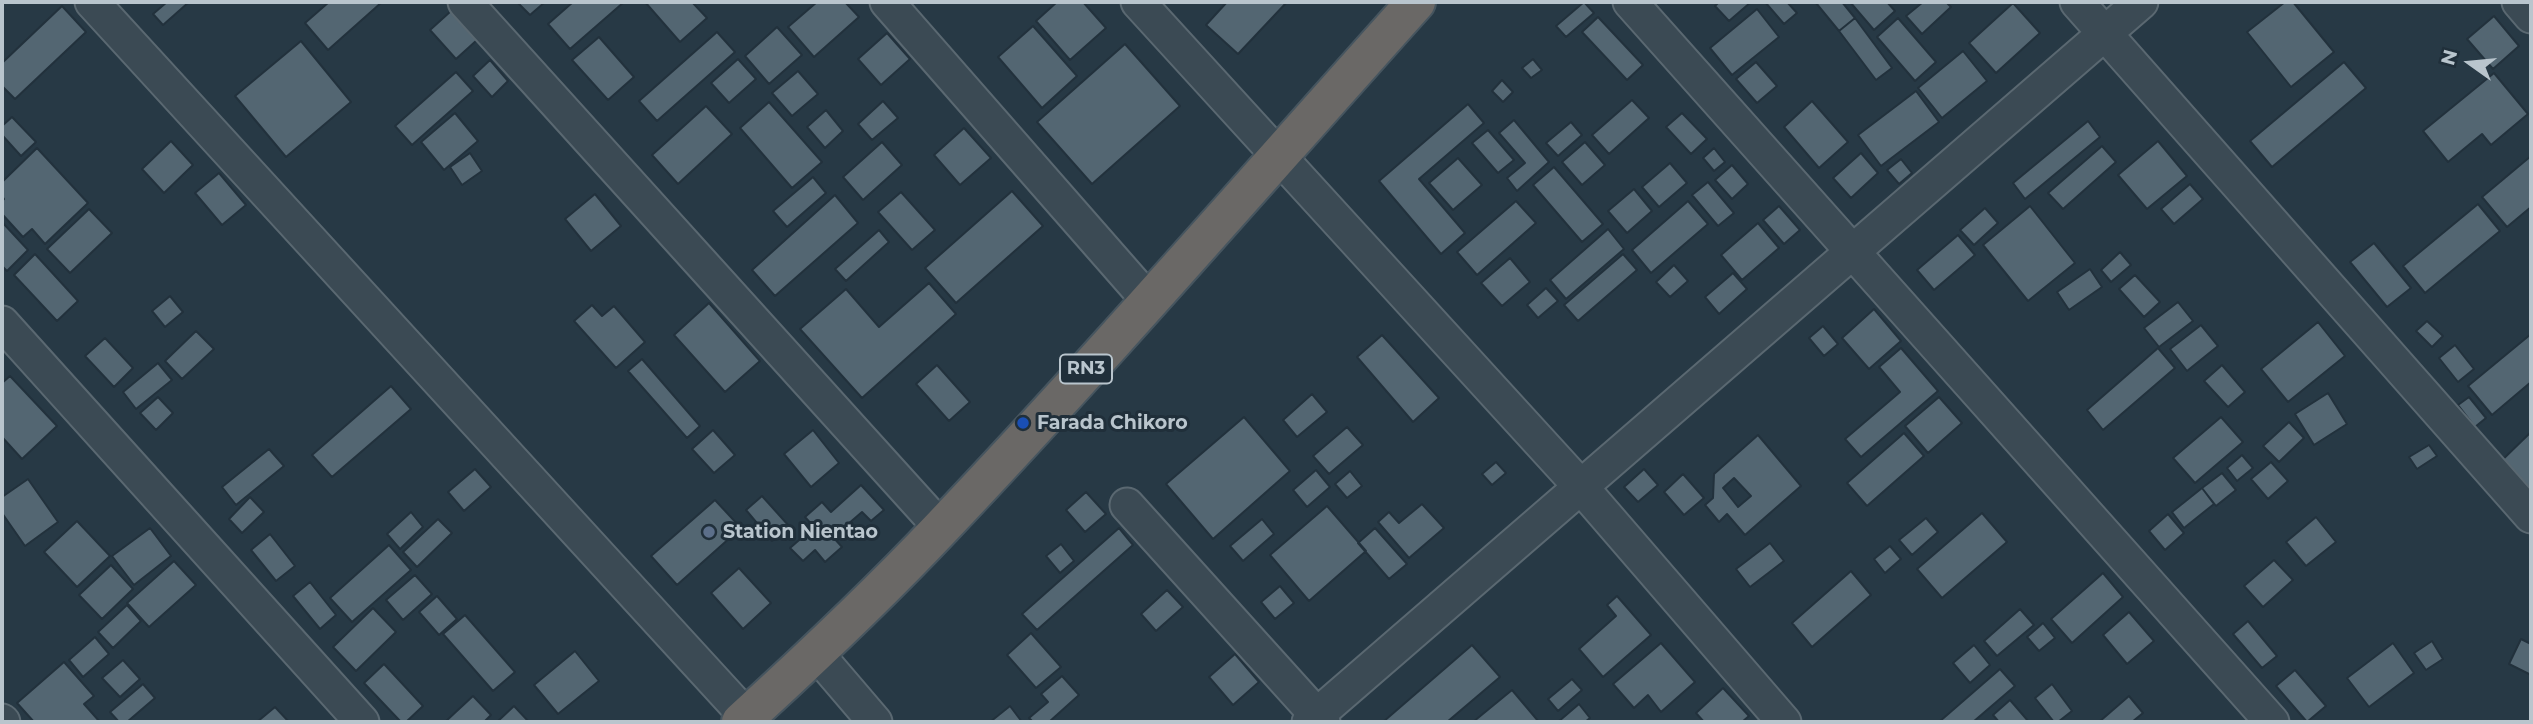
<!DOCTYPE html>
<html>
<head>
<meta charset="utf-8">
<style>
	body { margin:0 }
	#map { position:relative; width:2533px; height:724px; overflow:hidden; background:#273945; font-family:Montserrat,sans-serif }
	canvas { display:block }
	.frame { position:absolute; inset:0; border:4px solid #b9c5cd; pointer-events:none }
	.north { position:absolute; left:2435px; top:28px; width:70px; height:70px; -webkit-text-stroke:5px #202f3a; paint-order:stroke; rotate:285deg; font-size:19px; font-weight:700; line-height:28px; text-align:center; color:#b9c5cd }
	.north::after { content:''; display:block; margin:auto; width:24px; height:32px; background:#b9c5cd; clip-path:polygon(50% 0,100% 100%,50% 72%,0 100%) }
</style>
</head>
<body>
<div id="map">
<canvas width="2533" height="724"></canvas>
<div class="frame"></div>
<div class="north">N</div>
</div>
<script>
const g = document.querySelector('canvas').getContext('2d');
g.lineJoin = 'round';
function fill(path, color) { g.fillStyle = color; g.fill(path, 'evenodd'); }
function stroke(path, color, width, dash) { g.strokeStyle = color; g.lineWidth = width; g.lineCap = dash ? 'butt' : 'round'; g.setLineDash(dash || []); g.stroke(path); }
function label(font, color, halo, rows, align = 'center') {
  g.font = font + ' Montserrat,sans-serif'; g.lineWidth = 6; g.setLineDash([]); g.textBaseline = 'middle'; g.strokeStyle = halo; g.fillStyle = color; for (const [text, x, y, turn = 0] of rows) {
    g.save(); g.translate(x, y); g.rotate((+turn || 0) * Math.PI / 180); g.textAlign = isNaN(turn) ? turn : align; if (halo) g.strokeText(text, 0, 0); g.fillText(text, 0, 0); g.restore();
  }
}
const building = new Path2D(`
	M167,2H189L163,25L153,14Z
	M329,2H382L328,50L305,23Z
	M517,2H545L530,15Z
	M573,2H624L570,49L548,24Z
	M645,2H692L707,18L680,42Z
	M817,2H845L859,17L814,57L788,27Z
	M1057,2H1083L1106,28L1070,60L1036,21Z
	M1227,2H1287L1238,54L1206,25Z
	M1584,2L1594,13L1566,37L1556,26Z
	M1719,2H1751L1729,21L1715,6Z
	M1765,2H1787L1797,13L1784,24Z
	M1818,2H1842L1855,18L1839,31L1816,3Z
	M1850,2H1887L1895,11L1874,30Z
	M1923,2H1946L1951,7L1922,34L1906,16Z
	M2285,2H2293L2334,52L2291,87L2247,32Z
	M2013,3L2040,33L1996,73L1969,43Z
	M62,6L86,32L15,99L2,86V63Z
	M1757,9L1779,37L1732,75L1710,48Z
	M451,11L477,40L456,59L430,30Z
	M2494,16L2519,46L2493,69L2467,39Z
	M1598,17L1643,65L1627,80L1582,32Z
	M1855,18L1892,68L1876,80L1839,31Z
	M1898,18L1936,62L1915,81L1877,37Z
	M1033,26L1077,76L1042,108L998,57Z
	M777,27L802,55L769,84L745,56Z
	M717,32L735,52L657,121L639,101Z
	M887,33L910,59L881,85L858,59Z
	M599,37L634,77L608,100L572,60Z
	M301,41L351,102L286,157L235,96Z
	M1125,44L1180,106L1092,184L1037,122Z
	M1963,51L1987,81L1942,118L1918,88Z
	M738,59L756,79L729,103L711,83Z
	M1533,59L1542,70L1531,78L1522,68Z
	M490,60L508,81L492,97L473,76Z
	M1756,62L1777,86L1757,103L1736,79Z
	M2344,62L2366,88L2272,167L2250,141Z
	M798,71L818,94L792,116L772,93Z
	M456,72L473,91L412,145L395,126Z
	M2494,73L2528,114L2491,145L2482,134L2448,162L2423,131Z
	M1502,80L1513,92L1503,102L1492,91Z
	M1916,91L1939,122L1881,166L1858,135Z
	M1632,100L1649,118L1609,154L1592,135Z
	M883,101L898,118L872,140L858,124Z
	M1812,101L1848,142L1819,168L1784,127Z
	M769,102L822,162L792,188L740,128Z
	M1468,104L1484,123L1419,179L1465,233L1441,254L1379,181Z
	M706,106L732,134L678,184L652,155Z
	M826,110L843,131L825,148L807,127Z
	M455,113L478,141L444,170L421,142Z
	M1682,113L1707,139L1691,154L1666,127Z
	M12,117L36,142L21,156L2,135V126Z
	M1514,120L1549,162L1517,191L1507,178L1525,163L1499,133Z
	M2088,121L2100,137L2025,199L2013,183Z
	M1571,122L1582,135L1558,156L1546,143Z
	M964,128L991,158L960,185L934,155Z
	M1488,130L1514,160L1498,173L1472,143Z
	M171,141L193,165L164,193L142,169Z
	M2158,141L2187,176L2147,209L2118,175Z
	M882,142L902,165L863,200L843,177Z
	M1585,142L1605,165L1582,185L1562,162Z
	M2102,146L2116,162L2063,209L2048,193Z
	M37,148L88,203L45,244L32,229L23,237L2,214V201L4,199L2,196V182Z
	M1714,148L1725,162L1714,171L1703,158Z
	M470,153L482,171L462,185L450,167Z
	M1861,153L1878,173L1851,198L1833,178Z
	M2531,156V207L2507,227L2482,197Z
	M1458,158L1482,185L1453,210L1429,183Z
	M1901,159L1912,173L1899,184L1887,170Z
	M1670,163L1687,183L1659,207L1642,187Z
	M1732,165L1748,184L1732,199L1715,180Z
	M1554,167L1603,224L1582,242L1533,185Z
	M219,173L246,205L222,225L195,193Z
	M813,177L826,193L787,227L773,211Z
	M1708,182L1734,213L1718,226L1692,195Z
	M2190,184L2203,199L2174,224L2161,209Z
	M1634,189L1652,211L1627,233L1608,211Z
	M1012,191L1043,226L956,303L925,268Z
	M901,192L935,230L912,250L878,212Z
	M595,194L621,226L591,251L565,219Z
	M835,195L858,223L775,296L752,270Z
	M1516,201L1536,223L1477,275L1457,252Z
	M1688,201L1708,224L1651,273L1632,250Z
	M2478,204L2500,231L2425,293L2403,266Z
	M1779,206L1800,230L1784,244L1763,220Z
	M2030,206L2075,263L2028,301L1983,245Z
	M1985,208L1998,223L1974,245L1960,230Z
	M89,209L112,233L70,273L47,249Z
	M2,222L28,250L7,271L2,266Z
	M1758,223L1779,248L1742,280L1721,255Z
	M1608,229L1624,249L1566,299L1550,280Z
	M879,230L889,242L846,281L835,269Z
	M1958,235L1975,255L1934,290L1917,270Z
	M2374,243L2411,288L2387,307L2350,262Z
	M2120,252L2131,265L2111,282L2101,270Z
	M35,254L78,301L57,321L14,275Z
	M1623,254L1637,270L1578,321L1564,305Z
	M1510,258L1530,282L1502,306L1481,283Z
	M1674,265L1688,281L1670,297L1656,282Z
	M2090,269L2102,287L2069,310L2057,292Z
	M1733,273L1747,289L1719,314L1705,297Z
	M2135,275L2160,302L2144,317L2119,289Z
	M929,283L956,314L862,398L800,329L846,289L879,327Z
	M1546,288L1558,301L1538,318L1527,305Z
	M170,296L183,312L165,327L152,311Z
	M2178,302L2193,321L2159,347L2144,328Z
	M709,303L760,361L725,392L674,335Z
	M592,305L602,316L614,306L645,342L616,368L574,321Z
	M1874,309L1901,341L1869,369L1842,338Z
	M2427,321L2443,336L2432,347L2416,331Z
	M2318,322L2345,356L2288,402L2261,369Z
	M2201,325L2218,346L2187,371L2170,349Z
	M1823,326L1838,344L1824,356L1809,338Z
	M196,331L214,349L182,379L165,361Z
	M2531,334V382L2492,415L2468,386Z
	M1382,335L1439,398L1413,422L1357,357Z
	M105,338L133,368L114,387L85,356Z
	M2455,345L2474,369L2458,382L2439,358Z
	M1901,348L1938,391L1861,457L1845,439L1900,392L1879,367Z
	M2158,348L2175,368L2103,430L2087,410Z
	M642,359L700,426L687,438L628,371Z
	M158,363L172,380L136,409L123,392Z
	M937,365L970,402L949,421L916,384Z
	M2222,365L2245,392L2228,407L2204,381Z
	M10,376L57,426L22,459L2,437V383Z
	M391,386L411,409L332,477L312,455Z
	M2328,393L2347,424L2314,445L2295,414Z
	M1312,394L1327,412L1297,437L1283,420Z
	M158,397L173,413L156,430L140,413Z
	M1939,397L1962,423L1928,453L1905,426Z
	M2469,397L2486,418L2475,427L2458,405Z
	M1244,417L1290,471L1213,539L1166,484Z
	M2221,417L2243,442L2195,483L2173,458Z
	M2289,422L2304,438L2279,462L2263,446Z
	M1347,427L1363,445L1329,474L1313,456Z
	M713,430L735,455L714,473L692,449Z
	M813,430L839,463L811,487L784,454Z
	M2531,432V507L2494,468Z
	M1904,433L1924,456L1867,506L1847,483Z
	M1758,435L1801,486L1745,535L1727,514L1719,522L1705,505L1713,498L1714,474ZM1734,478L1751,496L1738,507L1723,488Z
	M2429,445L2437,456L2417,469L2409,457Z
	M269,449L284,466L236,505L222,487Z
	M2242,455L2253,468L2237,481L2227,468Z
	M1496,462L1506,473L1492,485L1482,474Z
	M2271,462L2288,481L2268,499L2251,479Z
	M475,469L491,487L464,511L448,492Z
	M1644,469L1658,485L1638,502L1624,487Z
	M1316,470L1330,487L1307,507L1293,490Z
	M1350,471L1362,486L1347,498L1335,484Z
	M2222,473L2236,490L2216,506L2202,488Z
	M1683,474L1704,498L1684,515L1664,492Z
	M28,479L58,522L25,546L2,513V497Z
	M861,485L884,510L871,521L862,512L833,537L842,547L825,562L815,550L803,561L790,548L814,527L805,517L822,502L831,512Z
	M2202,488L2214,504L2184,528L2172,512Z
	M1086,492L1106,514L1085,532L1066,510Z
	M762,496L789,526L772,541L746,510Z
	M250,497L264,512L242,533L229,519Z
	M715,500L741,528L677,585L651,556Z
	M1422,504L1444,528L1409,558L1378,522L1389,512L1399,523Z
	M1327,506L1366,551L1309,601L1270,555Z
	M411,512L423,527L400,549L387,534Z
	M1982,513L2007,542L1942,598L1917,569Z
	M2168,514L2184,533L2165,550L2149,531Z
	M2316,517L2336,542L2306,566L2286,542Z
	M1926,518L1938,532L1912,555L1899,540Z
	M438,519L452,533L417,567L403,552Z
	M1262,519L1274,534L1243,561L1230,546Z
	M77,521L110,556L77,587L44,552Z
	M150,528L171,556L134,585L112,556Z
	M1119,528L1133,545L1037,630L1022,614Z
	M1375,528L1407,564L1389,579L1358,543Z
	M270,534L295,566L276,581L251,550Z
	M1770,543L1784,561L1750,587L1736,569Z
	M1061,544L1074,561L1060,573L1046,556Z
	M389,545L411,570L352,622L330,598Z
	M1890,546L1901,559L1885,573L1874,559Z
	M2274,560L2293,580L2263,607L2244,586Z
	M174,561L196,585L149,627L127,603Z
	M111,565L133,589L102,619L79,595Z
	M739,568L771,603L743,629L711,593Z
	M1851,571L1871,595L1812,647L1792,623Z
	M2103,573L2123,597L2072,643L2051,619Z
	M415,575L432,594L403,620L386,600Z
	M310,582L336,615L320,629L293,596Z
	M1280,586L1294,603L1275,619L1261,602Z
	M1167,590L1183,607L1156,631L1141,614Z
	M437,596L457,619L439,635L419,612Z
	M1617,596L1651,635L1603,677L1579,649L1616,616L1607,605Z
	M127,605L141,621L113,648L98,632Z
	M373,608L396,632L356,671L333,647Z
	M2020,609L2034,625L1997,656L1984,641Z
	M2129,612L2154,641L2127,664L2103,635Z
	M465,615L515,672L493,691L443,634Z
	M2248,621L2277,656L2262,668L2233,634Z
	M2043,623L2055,638L2039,651L2027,637Z
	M1031,633L1061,667L1036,688L1007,655Z
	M95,637L109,654L83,677L69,660Z
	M2521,639L2531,644V675L2509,664Z
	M2432,641L2443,659L2426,670L2414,653Z
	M1661,643L1695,682L1661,712L1648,695L1634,708L1613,684Z
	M2393,643L2414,673L2369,707L2347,678Z
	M1472,645L1500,677L1447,722H1383Z
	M1974,645L1990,665L1970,683L1953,663Z
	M575,651L599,681L558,714L534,685Z
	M1235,654L1259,682L1233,705L1209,677Z
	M123,660L140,679L120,697L102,678Z
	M64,662L94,696L84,704L100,722H34L17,703Z
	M384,664L423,706L406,722H401L364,683Z
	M2000,669L2015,686L1973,722H1939Z
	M2295,670L2326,706L2307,722L2276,686Z
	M1062,676L1079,695L1049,722H1033L1029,718L1048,702L1041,694Z
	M1572,679L1582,690L1558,711L1548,699Z
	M143,684L155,698L127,722H119L110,712Z
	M2052,684L2072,711L2058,722H2054L2035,698Z
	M1723,688L1749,716L1742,722H1704L1696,713Z
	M1512,690L1539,722H1473Z
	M473,696L491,715L484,722H445Z
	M2129,696L2143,713L2132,722H2099Z
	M2010,700L2029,722H1999L1993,715Z
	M1579,704L1590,718L1585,722H1558Z
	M514,706L529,722H497Z
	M1010,706L1022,722H990Z
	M275,707L289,722H257Z`);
fill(building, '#536672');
stroke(building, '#22313c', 2);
const minor = new Path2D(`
	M92,2L747,717
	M465,2L941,528
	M887,2L1149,301
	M1138,2L1581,487L1784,722
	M1630,2L2272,722
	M2077,2L2531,516
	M2519,2L2531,16
	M2,323L362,722
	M1127,505L1323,722
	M816,653L875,722
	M2,721L3,722
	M1309,722L2141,2`);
const trunk = new Path2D(`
	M741,722C810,659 878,595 942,527C1104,356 1259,177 1416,2`);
stroke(minor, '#5a6871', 37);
stroke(trunk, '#46555f', 42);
stroke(minor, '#3b4a54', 33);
stroke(trunk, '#6a6866', 38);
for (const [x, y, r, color] of [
	[1023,423,7,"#1a4fb4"],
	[709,532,7,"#5c6f8a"]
]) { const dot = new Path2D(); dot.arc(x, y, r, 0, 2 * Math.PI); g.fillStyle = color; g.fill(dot); stroke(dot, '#202f3a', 2.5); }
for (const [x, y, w] of [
	[1086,369,52]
]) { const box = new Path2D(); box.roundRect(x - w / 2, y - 14.5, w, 29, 5); g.fillStyle = '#202f3a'; g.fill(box); stroke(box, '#b9c5cd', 2); }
label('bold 18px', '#b9c5cd', null, [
	["RN3",1086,369]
]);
label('bold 19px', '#b9c5cd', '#202f3a', [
	["Farada Chikoro",1037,423],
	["Station Nientao",723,532]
], 'left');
</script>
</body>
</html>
